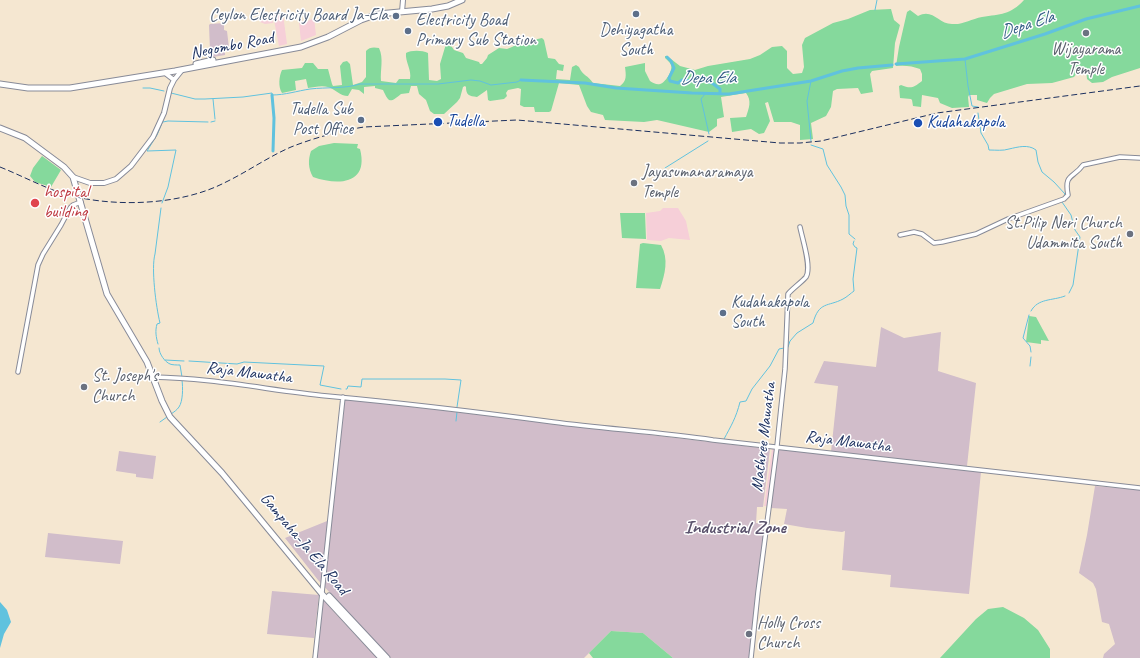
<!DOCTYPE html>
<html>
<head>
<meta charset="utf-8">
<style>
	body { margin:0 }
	canvas { display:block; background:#f5e7d1 }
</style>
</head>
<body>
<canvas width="1140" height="658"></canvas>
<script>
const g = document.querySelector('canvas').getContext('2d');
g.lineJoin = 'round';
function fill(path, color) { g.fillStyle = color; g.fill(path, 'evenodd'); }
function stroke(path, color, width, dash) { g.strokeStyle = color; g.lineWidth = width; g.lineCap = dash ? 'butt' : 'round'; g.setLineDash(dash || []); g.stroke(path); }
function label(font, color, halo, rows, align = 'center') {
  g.font = font + ' Caveat,sans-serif'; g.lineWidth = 3; g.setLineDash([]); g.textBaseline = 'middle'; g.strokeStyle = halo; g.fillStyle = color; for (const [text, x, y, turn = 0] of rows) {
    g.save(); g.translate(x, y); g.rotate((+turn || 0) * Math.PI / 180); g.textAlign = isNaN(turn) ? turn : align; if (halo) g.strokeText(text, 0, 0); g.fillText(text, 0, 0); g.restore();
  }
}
fill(new Path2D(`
	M283,14L287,44L279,46L273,15Z
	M261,15H272L273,23L265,24L260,22Z
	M314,18L316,35L301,41L299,23L306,22Z
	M663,208H678L686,221L690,240L669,238L661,241L647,240L646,213L660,211Z
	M772,449H775L767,506H764Z`), '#f6cfd8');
fill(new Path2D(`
	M224,23V30L227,31L229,48L225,50V55L213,57L212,52L210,51L209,25L210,24Z
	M881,327L904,338L941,332L938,371L976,383L967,466L831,452L838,386L814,383L824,361L876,367Z
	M345,399L770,449L763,507H757L756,523L766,524L749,658H673L643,633L611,631L584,658H391L318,580L285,538L332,519Z
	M777,449L981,472L969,594L890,587L891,575L842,570L845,531L842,532L807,528L784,524L787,509L771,508Z
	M119,451L156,456L153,479L136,477V474L116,471Z
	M1095,486L1140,490V658H1103L1104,654L1115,644L1109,624L1102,622L1096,589L1093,583L1079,573L1087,535Z
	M48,533L123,541L120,564L45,557Z
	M272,591L319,595L314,638L267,634Z
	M324,600L335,613L377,658H316L322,603Z`), '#d1bdca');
fill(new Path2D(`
	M1024,0H1140V68L1112,77L1103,82L1092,83L1087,79L1086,68L1080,69L1074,77L1052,83L1027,84L994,94L990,98L987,103L977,100V95H969L968,97L969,107L952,108L940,103L938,98L922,95L921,107L913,106L912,100L911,99L900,98L899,86L901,85C911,89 913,88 922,81V74L920,69C913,66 904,65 896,66L899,47L907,12L910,10L918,16C933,8 938,24 952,24C963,25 971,19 982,17C1001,14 1010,15 1024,0Z
	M891,9L894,20L900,25L895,43L893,68L872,71L870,74L873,92L861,94L858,88L837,89L833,91L831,107L826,116L811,123L813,139L800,140V125L791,122H774L768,102L765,103L770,121L764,133L759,134L751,129L732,132L730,118L746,117C749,108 752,101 746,93L721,97L724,117L717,119V126L709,132L657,120L644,122L605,120L603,115L591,112L587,106L579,85L559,83L551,111L549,112H535L534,107H524L520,105L521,89L518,88L508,90L506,93L507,96L504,99L490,101L488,100L487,90L477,97C469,96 466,95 466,87L465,86L463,87L460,98L457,102L444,114H434L430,111L426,100L419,94L417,86H411L409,93L401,94C390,103 389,103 383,90L375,88V86L364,87V94L359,90L352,89L348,96C340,96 335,89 328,87C322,85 314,87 308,88L306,79L295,81L296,90L282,93C278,87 279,76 282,70L302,68L305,63H313L318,69H328L332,84L333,86L342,85L340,66L343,62L347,61L350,64L353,85L362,82L366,77V51C369,47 374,47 379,48C384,58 380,71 381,81L396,83L399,79H410C412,70 405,62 406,53C411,50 422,50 428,53L429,80L437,81L441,79L440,64L446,44L452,47L454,50L463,53L466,58L479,62L480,64H482L487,58L488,55L499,48L507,49L512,47L520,43L542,38L544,40L548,58L555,59L559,64L564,65L563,71L557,70L556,79L570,80L572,67L576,65L579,67C583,76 588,75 593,83L620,86C627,81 626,75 625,67L645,63V71L650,81C653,83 657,85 660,84C665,83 673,71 671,65C670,62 667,60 665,58V56H667L680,66L695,70L708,66L750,59L760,55L772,47L782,46L787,51V68L793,74L802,73L804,67L802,45L805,38L833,23L848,19L870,10Z
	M334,143L358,144L357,148L360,149C369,184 339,186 313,177C308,168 308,160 311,151L319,146Z
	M42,156L61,170L51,187L35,182L30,176L33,168Z
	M620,213H645L646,239L622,238Z
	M643,243L661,245C669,259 665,274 660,289L636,288L640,244Z
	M1029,316L1036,317L1049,341L1041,340V344L1026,342Z
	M1003,607L1024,618L1038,630L1050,649V658H940L976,619L988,609Z
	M611,631L643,633L673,658H593L589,653Z`), '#85d99c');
fill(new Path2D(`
	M0,602L7,610L11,622L4,634L0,648Z`), '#60c2de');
stroke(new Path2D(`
	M875,10L877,0
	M965,59L968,86L972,106L978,107
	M143,88H150L164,91
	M171,93L195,99H205L243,97L272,93V95C285,95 297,91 310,89C327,87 344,89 360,84H438L471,80L480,81L491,85L517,82L521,80
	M705,94L701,99L709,134
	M213,99L215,119
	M978,113L981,133L988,145L989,150C996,150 1003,151 1009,149C1018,147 1028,144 1036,150L1038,162L1042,172L1054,182L1065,194L1064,197
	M163,122L168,121L208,122
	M211,122L215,121
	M811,141L807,101L811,81
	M811,145L823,149L827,165L841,187L845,195L846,206L849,215V234L855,239
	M665,168L708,141
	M1062,202L1071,215L1075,230L1080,237L1073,285L1069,293
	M162,203L168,187L176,150L147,151L157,135L163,121
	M1031,311C1038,298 1052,301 1065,296
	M1029,315L1023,338L1030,346L1031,352
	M158,344C156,337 155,331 157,324L160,323C156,307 151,268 155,254L161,208
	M788,347L790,341L797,333L813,323C819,301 828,307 843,299C847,297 851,293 854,291L853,279L857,248L855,247L853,244L854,241
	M159,348C159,354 165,362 170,364C172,365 177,365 180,365L182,377
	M165,360L184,361
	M189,361L237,364L244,362L324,366L320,385L341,389
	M1030,366L1031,357
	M346,389H347L348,386L361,387L362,379H445L461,380L457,407
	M171,414C174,412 177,410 179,407C183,401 183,388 182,380
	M456,421L457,412
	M160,422L167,417
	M724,439C731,426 736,418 740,402L746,401L752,389L770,366L779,349L784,348`), '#60c2de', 1);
stroke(new Path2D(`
	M667,57L671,61L674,68L669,78L670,81L678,83L682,80L695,81L699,79L712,83L720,89V93
	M896,64L965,59L1045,34L1086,19L1140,6
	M521,80L585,83L616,88L692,93L729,94L811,81L842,71L858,68L892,65
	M272,95L274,118L273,151`), '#60c2de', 3);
const minor = new Path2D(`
	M900,235L914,232L922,234L934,243L942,242L976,234L1008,219L1064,199L1068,195C1064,173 1073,179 1083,165L1120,157L1140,158
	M18,372L38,265L43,254L61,225L70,208L73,205L81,202
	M153,377C211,378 269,390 327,396C403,403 478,412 553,422C606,429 660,432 713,440L1140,488
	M315,658L343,397
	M751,658L758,592L777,446L785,369L788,294C792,289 803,281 806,277C812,267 802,238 800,227`);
const major = new Path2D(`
	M402,12L403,0
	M165,73L174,80
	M73,177L90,183H104L116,179L131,166L153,137L164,113L170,88L174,80L182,70`);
const highway = new Path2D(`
	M196,64L213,60
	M0,84L28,88H70L175,71L301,47L328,37L361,20L378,14L432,9L448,6L462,0
	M0,128L25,138L64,167L73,177L107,294L147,362L162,401L170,417L222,473L322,594L381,658
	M329,596L387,658`);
stroke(minor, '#888b98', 5.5);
stroke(major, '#888b98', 6);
stroke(highway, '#888b98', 7);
stroke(minor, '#fff', 3.5);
stroke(major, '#fff', 4);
stroke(highway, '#fff', 5);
stroke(new Path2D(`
	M0,167C20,175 41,186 61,193C110,208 179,206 224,183C247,172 268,157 291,147C314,138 339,131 364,127L517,120L780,143H800L821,141L937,113L1140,86`), '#1b2f5e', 1, [6, 3]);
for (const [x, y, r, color] of [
	[636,14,4,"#5c6f8a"],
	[396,16,4,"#5c6f8a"],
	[408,31,4,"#5c6f8a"],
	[1086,33,4,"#6b7280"],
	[361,120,4,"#5c6f8a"],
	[438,122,5,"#1a4fb4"],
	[918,123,5,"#1a4fb4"],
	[634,183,4,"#6b7280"],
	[35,203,5,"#e0444e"],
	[1130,234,4,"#6b7280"],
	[723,313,4,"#5c6f8a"],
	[84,387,4,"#6b7280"],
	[749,634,4,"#6b7280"]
]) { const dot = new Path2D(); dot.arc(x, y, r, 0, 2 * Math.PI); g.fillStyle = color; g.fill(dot); stroke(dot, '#fff', 1.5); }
label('17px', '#4e5e75', '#fff', [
	["Ceylon Electricity Board Ja-Ela",388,16],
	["Electricity Boad",416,21,"left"],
	["Primary Sub Station",416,41,"left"],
	["Dehiyagatha",636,31,"center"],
	["South",636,51,"center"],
	["Tudella Sub",353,110],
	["Post Office",353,130],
	["Kudahakapola",731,303,"left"],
	["South",731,323,"left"]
], 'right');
label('17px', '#1b2f5e', '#fff', [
	["Negombo Road",232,46,-11],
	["Raja Mawatha",249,373,7],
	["Mathree Mawatha",764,437,-83],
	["Raja Mawatha",848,442,7],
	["Gampaha-Ja Ela Road",304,544,50]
]);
label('17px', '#5b616d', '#fff', [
	["Wijayarama",1086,50,"center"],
	["Temple",1086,70,"center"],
	["Jayasumanaramaya",642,173],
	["Temple",642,193],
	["St.Pilip Neri Church",1122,224,"right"],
	["Udammita South",1122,244,"right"],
	["St. Joseph's",92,377],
	["Church",92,397],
	["Holly Cross",757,624],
	["Church",757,644]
], 'left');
label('17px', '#164399', '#fff', [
	["Tudella",447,122],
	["Kudahakapola",927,123]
], 'left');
label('17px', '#be3a42', '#fff', [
	["hospital",44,193],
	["building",44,213]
], 'left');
label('italic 18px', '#305b84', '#fff', [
	["Depa Ela",1027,25,-18],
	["Depa Ela",708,78]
]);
label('bold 19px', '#5b536d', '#fff', [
	["Industrial Zone",735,528]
]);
</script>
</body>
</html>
